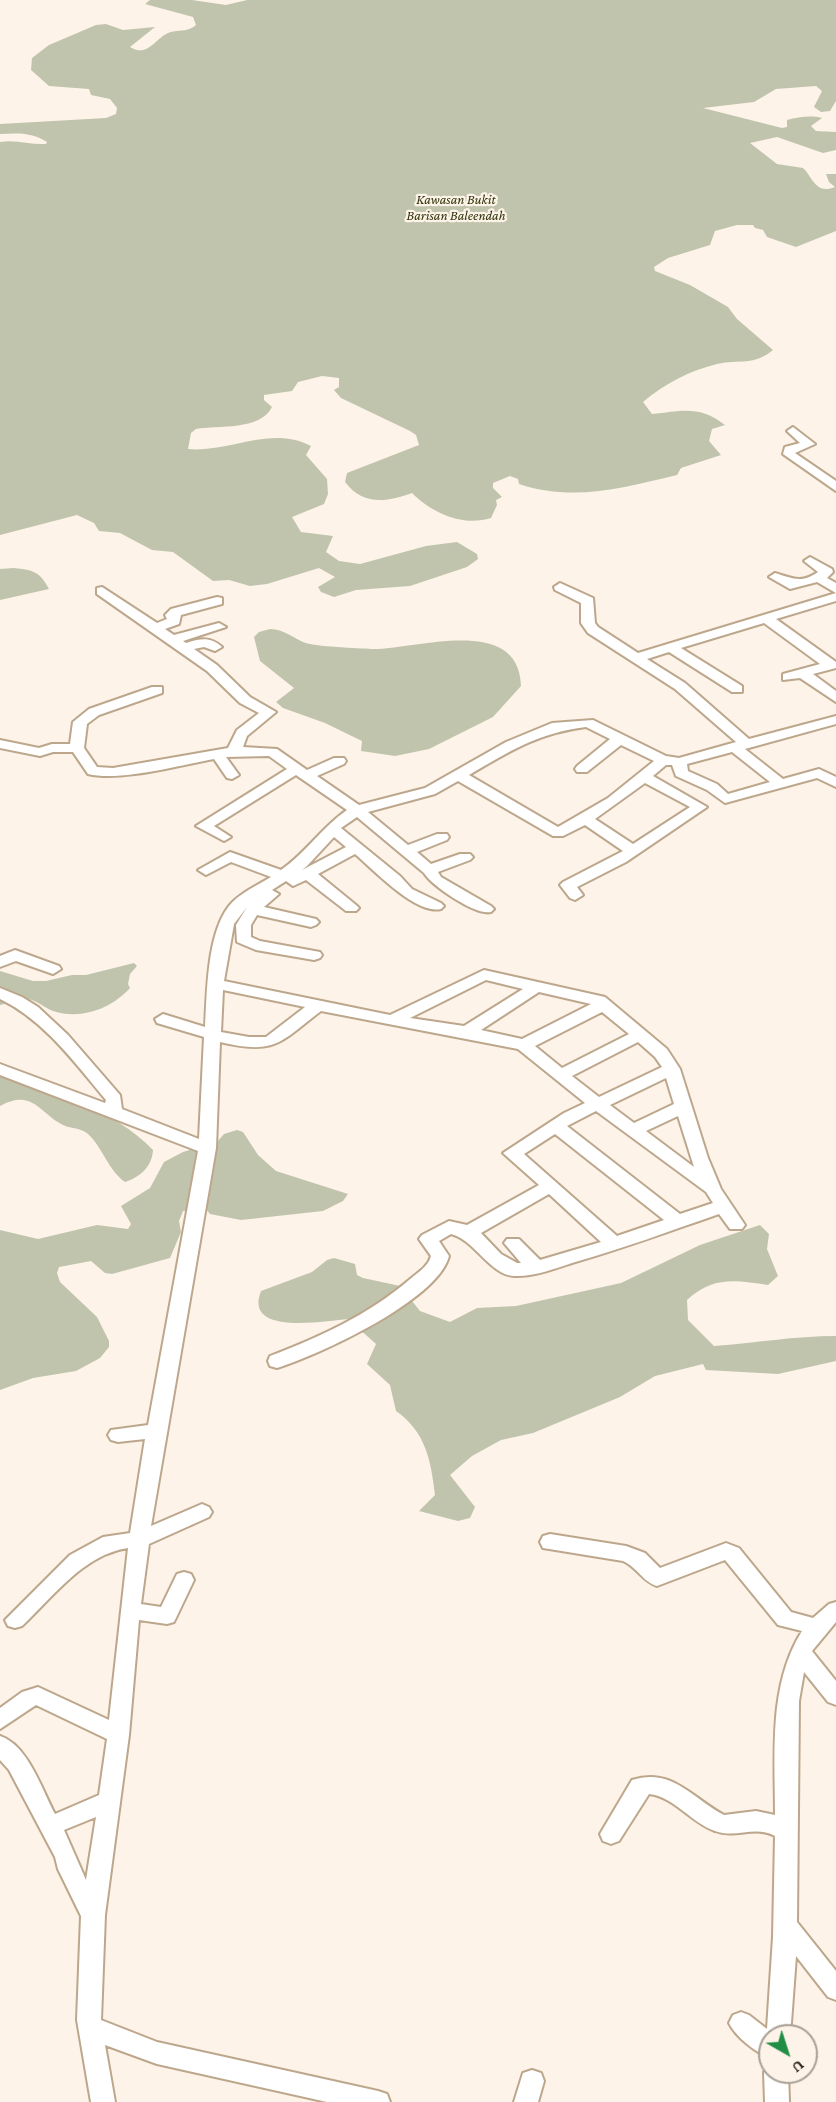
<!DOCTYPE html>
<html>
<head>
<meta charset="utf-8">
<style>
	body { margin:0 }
	#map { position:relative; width:836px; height:2102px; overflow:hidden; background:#fdf3e8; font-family:"Crimson Pro",serif }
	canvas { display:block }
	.north { position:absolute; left:758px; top:2024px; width:60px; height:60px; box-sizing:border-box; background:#fdf3e8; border:2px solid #a9a095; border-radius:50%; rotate:141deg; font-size:16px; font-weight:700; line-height:24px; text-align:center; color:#2c2419 }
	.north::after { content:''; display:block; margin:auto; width:21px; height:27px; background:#218d45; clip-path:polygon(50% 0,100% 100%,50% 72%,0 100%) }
</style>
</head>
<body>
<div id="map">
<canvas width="836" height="2102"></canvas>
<div class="north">U</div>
</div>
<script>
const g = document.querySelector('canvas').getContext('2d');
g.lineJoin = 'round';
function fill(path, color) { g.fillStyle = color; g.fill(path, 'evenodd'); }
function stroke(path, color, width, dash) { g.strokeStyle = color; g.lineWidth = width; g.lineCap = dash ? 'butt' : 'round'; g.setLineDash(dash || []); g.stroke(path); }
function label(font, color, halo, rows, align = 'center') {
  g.font = font + ' "Crimson Pro",serif'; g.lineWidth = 4.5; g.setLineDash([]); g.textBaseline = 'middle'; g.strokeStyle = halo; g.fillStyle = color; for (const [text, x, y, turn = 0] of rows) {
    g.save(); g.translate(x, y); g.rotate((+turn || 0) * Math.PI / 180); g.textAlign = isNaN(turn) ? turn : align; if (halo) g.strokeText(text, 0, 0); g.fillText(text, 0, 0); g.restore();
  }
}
fill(new Path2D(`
	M150,0H192L226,5L247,0H836V101L830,111L821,112L814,107L822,91L816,86L776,89L754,102L703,108L782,128L787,127V120C799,117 810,115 822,118L811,126L816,131L836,132V150L823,153L777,137L750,143L777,164L803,168C813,177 815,195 835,187L829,182L826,174H836V231L796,247L767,237L763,230L755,228L753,225H737L715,231L710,245L668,258L654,267L655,271L690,285L728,307L737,319L773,350C754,366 740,359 717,364C689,371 664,384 643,402L652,414C683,411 699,405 725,425L712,429L709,441L721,455L681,468L677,475C623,488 573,502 519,484L518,479L510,476L493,483V488L502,497L496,500L497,505L491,518C463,527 432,513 412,493C387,502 363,506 345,482L347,473L419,445L416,435L410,431L341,398L334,390L339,387V378L322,376L298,382L292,391L264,395V400L272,407C260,431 218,425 196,429L191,433L188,449C230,453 270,425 311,446L306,455L327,479L328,494L324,504L292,517L301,532L333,536L326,552L339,561L360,564L426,546L457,542L477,554L478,559L467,567L410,586L356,590L334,597L321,592L318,587L335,577L319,568L267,584L250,586L229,580L213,581L173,552L152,550L120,533L99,531L94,523L77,515L0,535V142C16,139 30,145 46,144L47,142C32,132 17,133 0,134V124L106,118L116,114L117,108L110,99L91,95L89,89L49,86L31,70L32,58L49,45L96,25L106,24L123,30L155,27L130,47C147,58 155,39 168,33C178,29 187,33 196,25L193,17L145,4Z
	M14,568C34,570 40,572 49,589L0,600V569Z
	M270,629C285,630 290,636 303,642C315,647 358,648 372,649C414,650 519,613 521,686L493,717L429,749L395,756L361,751L362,741L325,723L283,708L276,702L294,688L260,661L254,637L259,632Z
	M134,963L137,966L130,974L128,984L130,988C111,1009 81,1020 53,1011C45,1008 36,1000 28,999C19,999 8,1003 0,1005V971L33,981H46L72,975H86Z
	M0,1075C53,1092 114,1109 153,1150C152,1167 140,1177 125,1182C108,1170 103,1148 88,1134C80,1127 69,1129 61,1124C38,1111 32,1089 0,1106Z
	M237,1130L243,1132L258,1155L276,1171L348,1194L343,1201L323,1211L241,1220L210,1214L206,1209L183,1211L179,1221L181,1232L170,1258L112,1274L105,1273L91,1261L59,1267L57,1273L60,1282L97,1317L109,1341V1347L100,1358L76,1371L33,1378L0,1390V1230L38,1239L97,1225L128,1229L131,1224L121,1206L150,1188L164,1162L183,1152L217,1142L224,1134Z
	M760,1225L769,1234L767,1249L778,1276L768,1285C735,1280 713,1276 687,1300L688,1320L714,1346C755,1343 795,1336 836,1336V1361L778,1374L706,1370L703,1364L655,1376L620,1397L533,1433L501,1440L472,1456L450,1475L475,1507L470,1518L458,1521L419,1511L435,1495C431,1461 426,1432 396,1411L390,1385L367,1364L376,1344L348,1319C324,1321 243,1336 261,1291L312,1272L327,1260L334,1258L355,1264L357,1275L363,1278L400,1286L420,1311L450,1322L477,1308L516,1306L621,1283L700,1245Z`), '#c0c4ad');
const minor = new Path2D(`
	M793,427L815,444L795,453L836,481V491L783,454L785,447L800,443L787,431Z
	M810,557L832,569L833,572L827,578L836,583V593L817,582L790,589L769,577L775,573C792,578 801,584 818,572L804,561Z
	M560,583L593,598L595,623L598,627L638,653L836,593V601L776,619L836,662V668L813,674L836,691V702L800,678L783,680V674L820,664L764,623L681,648L742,686V692H732L669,652L647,659L685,683L749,739L836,716V724L745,749L783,779L819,769L836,777V787L817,778L725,803L707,790L676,776L672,765H666L653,776L707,807L626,862L577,887L583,895L575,900L570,898L560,885L563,882L623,851L585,825L563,836H553L458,781L435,794L368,812L408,845L437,834H447L449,837L447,840L417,852L431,864L460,854H470L473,857L470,860L438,872L441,877L491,906L494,909L491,912C476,916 432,886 424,873L357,817L341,828L400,876L412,889L441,903L444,906L441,909C416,915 374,870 355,854L318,874L356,905L359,908L356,911H346L306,880L293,886L286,881L272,890L279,894L264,907L316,919L319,922L316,925L311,927L257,915L251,925V937L260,941L320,952L322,955L320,958L314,960L256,950L237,942L236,925L247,907L234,924L224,981L390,1015L484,970L605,997L667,1049L680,1069L708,1158L721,1189L745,1225L742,1229H730L719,1214C670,1231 622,1249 572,1263C554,1269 533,1277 514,1276C490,1275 475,1240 451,1234L439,1241L449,1256C438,1300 319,1355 277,1368L270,1366L268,1361L270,1356C320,1337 368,1315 409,1280C417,1273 428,1267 431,1256L419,1239L422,1235L449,1221L467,1225L539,1185L503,1153L564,1113L585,1103L518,1049L321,1011C279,1043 276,1055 220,1042L216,1148L151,1526L202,1504L209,1507L212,1512L209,1517L149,1544L141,1604L161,1607L177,1574L184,1572L191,1574L194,1580L174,1622L167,1624L139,1620L129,1735L105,1915L101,2020L157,2042L378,2091L387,2094L390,2102H327L157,2064L105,2045L115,2102H91L77,2020L81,1916L58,1869L55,1857L9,1770L0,1760V1736C28,1745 42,1790 55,1814L99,1795L107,1739L36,1705L0,1729V1708L22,1692L38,1687L109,1720L128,1548C84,1554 53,1597 22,1626L15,1628L8,1626L5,1620L70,1555L103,1537L130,1533L145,1439L118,1442L111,1440L108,1435L111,1430L148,1425L198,1151L0,1075V1064L105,1103L106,1100C75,1063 44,1020 0,999V988L22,997L38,1007L68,1035L120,1095L122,1109L199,1139L204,1037L157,1023L155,1019L163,1014L205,1027C207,992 207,934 229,906C238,894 258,885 271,877L231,862L206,875L198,870L230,852L281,870C306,853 322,827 347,810L296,775L214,826L231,837L224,841L196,826L287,769L269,756L226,757L239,775L232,779L227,778L214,759C180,765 120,782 88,774L73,752H53L40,756L0,748V740L39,748L52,744H70L73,722L89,709L152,687H162V693L99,715L87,724L84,748L97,767L113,768L228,748L237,730L259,713L240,703L207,671L97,594V588L102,587L157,623L167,619L165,615L171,609L217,597L222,598V604L181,615L179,624L165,629L174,635L219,623L226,627L183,641L186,643C200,639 210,636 222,647L215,651L204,647L194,649L217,665L250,697L276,712L247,736L243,747L277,749L307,770L334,758H344L346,761L344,764L317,776L359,805L425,788L506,742L552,723L593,720L666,756L679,758L736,742L675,689L588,633L581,623V603L555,590L554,587ZM586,727L610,739L577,766L575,769L577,772H587L621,745L654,761L608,798L558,827L469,775C510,751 538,733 586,727ZM732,752L770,782L728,794L717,784L688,771L687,764ZM645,783L690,807L633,844L595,819ZM334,837L346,847L302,870L307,866ZM486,980L523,989L464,1026L410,1018ZM223,990L305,1007L266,1037H249L221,1032ZM539,992L591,1004L522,1039L481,1030ZM602,1012L629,1034L562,1068L535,1046ZM638,1042L655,1057L662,1067L599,1097L572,1076ZM666,1078L674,1104L634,1123L610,1105ZM596,1111L706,1192L713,1203L680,1214L567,1126ZM678,1116L694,1167L646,1131ZM555,1134L664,1220L617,1236L524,1154ZM549,1194L601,1242L540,1260L519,1239H507L504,1243L521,1263H517L501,1254L481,1233ZM96,1817L86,1880L64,1830Z
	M15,950L59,966L61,969L53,974L16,961L0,967V956Z
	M550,1534L626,1546L645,1553L660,1568L726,1543L739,1548L791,1612L813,1618L829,1604L836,1602V1622L812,1651L836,1681V1705L828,1702L804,1672L799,1701L797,1922L836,1971V2000L828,1997L796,1956L790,2036H770V2058C755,2052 736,2037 729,2023L733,2015L741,2012L749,2015L767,2029L773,1937L775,1836C755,1825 736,1839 715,1831C691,1823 675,1797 649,1794L619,1841L611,1844L603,1841L600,1834L632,1780C672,1767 692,1798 724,1815L756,1811L775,1815C775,1754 768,1685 802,1631L778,1625L725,1560L657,1586C643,1582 637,1567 623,1561L543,1548L540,1542L543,1536Z
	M770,2063V2072H788L789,2102H765L764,2072Z
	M532,2070L541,2073L544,2081L538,2102H514L523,2073Z`);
stroke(minor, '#bda78c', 4);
fill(minor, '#fff');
label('italic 14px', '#2e330a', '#fdf3e8', [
	["Kawasan Bukit",456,200],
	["Barisan Baleendah",456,216]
]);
</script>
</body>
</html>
